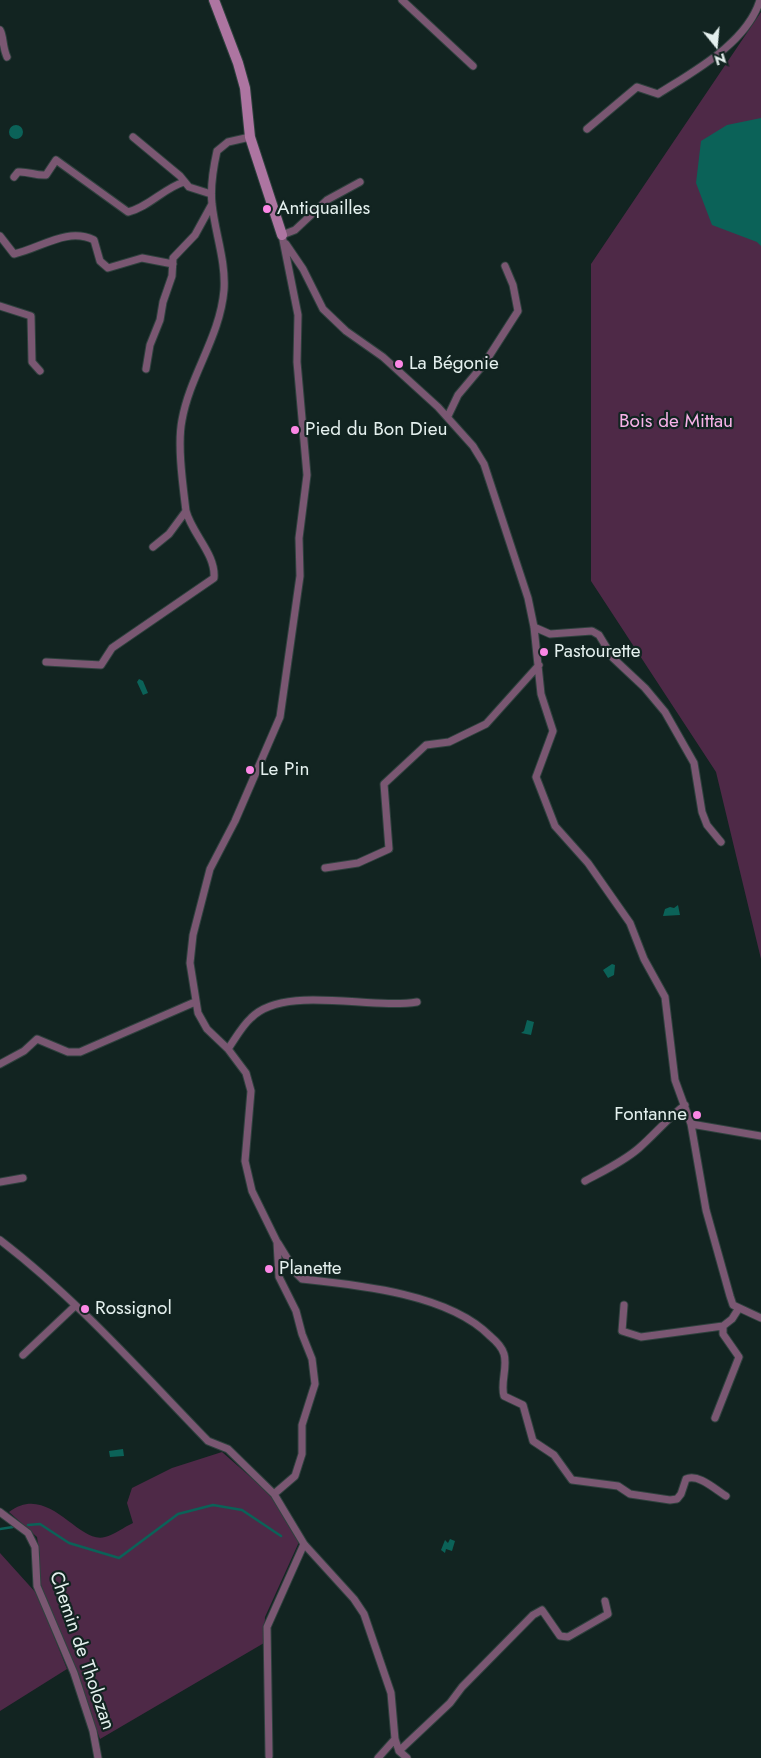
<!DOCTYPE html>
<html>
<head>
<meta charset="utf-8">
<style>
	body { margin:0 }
	#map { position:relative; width:761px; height:1758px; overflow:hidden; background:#122421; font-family:Jost,sans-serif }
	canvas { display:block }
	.north { position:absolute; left:691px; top:20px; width:50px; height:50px; -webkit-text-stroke:4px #122421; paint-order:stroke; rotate:163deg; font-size:14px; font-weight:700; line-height:20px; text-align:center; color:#e4f0ee }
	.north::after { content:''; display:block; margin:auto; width:18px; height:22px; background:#e4f0ee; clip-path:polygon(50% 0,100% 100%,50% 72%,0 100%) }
</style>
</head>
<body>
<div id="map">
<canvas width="761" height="1758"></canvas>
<div class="north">N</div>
</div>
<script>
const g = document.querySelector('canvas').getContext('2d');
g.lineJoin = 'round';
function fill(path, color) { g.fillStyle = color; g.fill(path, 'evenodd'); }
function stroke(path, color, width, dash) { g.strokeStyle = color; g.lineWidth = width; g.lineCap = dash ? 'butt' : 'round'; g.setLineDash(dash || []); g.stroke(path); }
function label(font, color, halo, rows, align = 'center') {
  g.font = font + ' Jost,sans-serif'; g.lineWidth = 4.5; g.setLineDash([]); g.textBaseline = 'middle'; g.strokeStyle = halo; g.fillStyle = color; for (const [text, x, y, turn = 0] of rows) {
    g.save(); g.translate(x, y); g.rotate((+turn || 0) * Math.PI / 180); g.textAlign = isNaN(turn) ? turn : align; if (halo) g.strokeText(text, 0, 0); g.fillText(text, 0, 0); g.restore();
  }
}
fill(new Path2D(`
	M761,12V959L716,772L591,581V264Z
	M222,1452L262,1487L273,1499L299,1542L265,1617L264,1643L100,1739L39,1580L40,1557L37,1537L9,1512C49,1482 78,1545 105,1537C114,1535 124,1527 133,1523L127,1503L132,1488L172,1468Z
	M0,1553L37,1594L67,1669L0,1711Z`), '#4e2947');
fill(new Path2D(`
	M761,118V246L757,242L712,225L696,183L701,141L727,125Z
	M9 132a7 7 0 1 1 14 0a7 7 0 1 1-14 0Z
	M139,679L143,681L148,693L143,695L137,682Z
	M678,905L680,915L663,916L665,909L670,907L674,908Z
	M612,964L615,965L614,975L608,978L603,970Z
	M527,1020L534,1022L531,1035L521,1033L524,1031Z
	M123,1449L124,1456L110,1457L109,1451Z
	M450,1539L455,1541L452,1551L446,1549L445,1553L441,1550L445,1540L448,1543Z`), '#0b6258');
stroke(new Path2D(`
	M28,1525L40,1524L69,1543L119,1558L178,1514L213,1505L242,1510L281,1536
	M0,1529L13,1527`), '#0b6258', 2.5);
const street = new Path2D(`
	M402,0L473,66
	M0,30C4,37 2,46 7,57
	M587,129L637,87L658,94C694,71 747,43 760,0
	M133,137L180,176L189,187L211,194
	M14,177L18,172C28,171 36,176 46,175L56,160L128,212C149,207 164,188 184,182
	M0,236L14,254C41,248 67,227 94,240L100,261L108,268L142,258L173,264
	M286,244L303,269L323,309L346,331L383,357L438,407L473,446L484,464L528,598L534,627L541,694L553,731L536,777L555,826L588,863L630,923L644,959L665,997L675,1080L691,1124L706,1210L730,1296L733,1305L761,1318
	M0,306L31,316L32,362L40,371
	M146,369L150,345L160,320L163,302L172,276L173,258L195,235L212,204
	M448,416L458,395L484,364L518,311L513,285L505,266
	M153,547L169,534L186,511
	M534,627L550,634L592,631L599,635L613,658L645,688L665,712L694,763L702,812L707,825L721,842
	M46,662L101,665L112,648L214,578C216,554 192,534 186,511C183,486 177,445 182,420C190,375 220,337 224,290C226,261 215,233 212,204C210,186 213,169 217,151L228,142L250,137
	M325,868L358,863L389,849L384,784L426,745L449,742L486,724L539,665
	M228,1049C235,1039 242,1026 251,1018C284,984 370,1010 417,1002
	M0,1064L24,1051L37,1039L68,1052H80L195,1002
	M691,1124L761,1136
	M585,1181C603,1171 623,1162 639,1148C655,1134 668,1118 685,1105
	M0,1182L23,1178
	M0,1240C77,1299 141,1372 208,1441L228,1449L274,1494L304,1544L354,1599L364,1614L391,1693L395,1739L399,1751L407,1758
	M278,1243L297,1274L302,1279C359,1285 449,1294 490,1336C496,1341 502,1347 504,1354C508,1367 500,1383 504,1396L523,1405L533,1441L554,1455L572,1480L618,1486L630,1494L670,1500L677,1499L681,1494L686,1479C698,1473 716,1490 726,1496
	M624,1305L622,1331L641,1337L723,1326L732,1319L739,1308
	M23,1355L75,1306
	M715,1418L739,1357L723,1334V1326
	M274,1494L295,1476L302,1454V1425L315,1384L312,1359L302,1334L296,1311L279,1277L277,1242L252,1191L245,1161L251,1091L246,1073L228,1049L207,1029L198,1013L190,963L193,935L210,869L235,821L280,717L300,576L299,538L307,475L297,362L298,315L282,235L295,230L327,200L360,182
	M0,1512L28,1533L35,1547L37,1586L74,1673L93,1731L98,1758
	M399,1751L450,1703L462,1687L533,1615L542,1610L560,1636L568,1637L608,1614L605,1601
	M269,1756L267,1627L304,1544
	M378,1758L395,1739`);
const secondary = new Path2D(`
	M214,0L238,63L245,88L250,137L282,235`);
stroke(street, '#2f413e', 9);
stroke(secondary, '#2f413e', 12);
stroke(street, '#7a5772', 7);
stroke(secondary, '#ad75a1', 10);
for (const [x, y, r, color] of [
	[267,209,5,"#fb87e5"],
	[399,364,5,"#fb87e5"],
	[295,430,5,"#fb87e5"],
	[544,652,5,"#fb87e5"],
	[250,770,5,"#fb87e5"],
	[697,1115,5,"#fb87e5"],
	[269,1269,5,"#fb87e5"],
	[85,1309,5,"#fb87e5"]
]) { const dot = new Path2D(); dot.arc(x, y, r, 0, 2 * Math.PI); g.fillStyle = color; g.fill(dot); stroke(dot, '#122421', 2); }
label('19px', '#e4f0ee', '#122421', [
	["Antiquailles",277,209],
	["La Bégonie",409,364],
	["Pied du Bon Dieu",305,430],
	["Pastourette",554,652],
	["Le Pin",260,770],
	["Fontanne",687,1115,"right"],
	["Planette",279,1269],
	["Rossignol",95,1309]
], 'left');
label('19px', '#f7b2e8', '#122421', [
	["Bois de Mittau",676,422]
]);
label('19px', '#e4f0ee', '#122421', [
	["Chemin de Tholozan",81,1651,71]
]);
</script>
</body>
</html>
